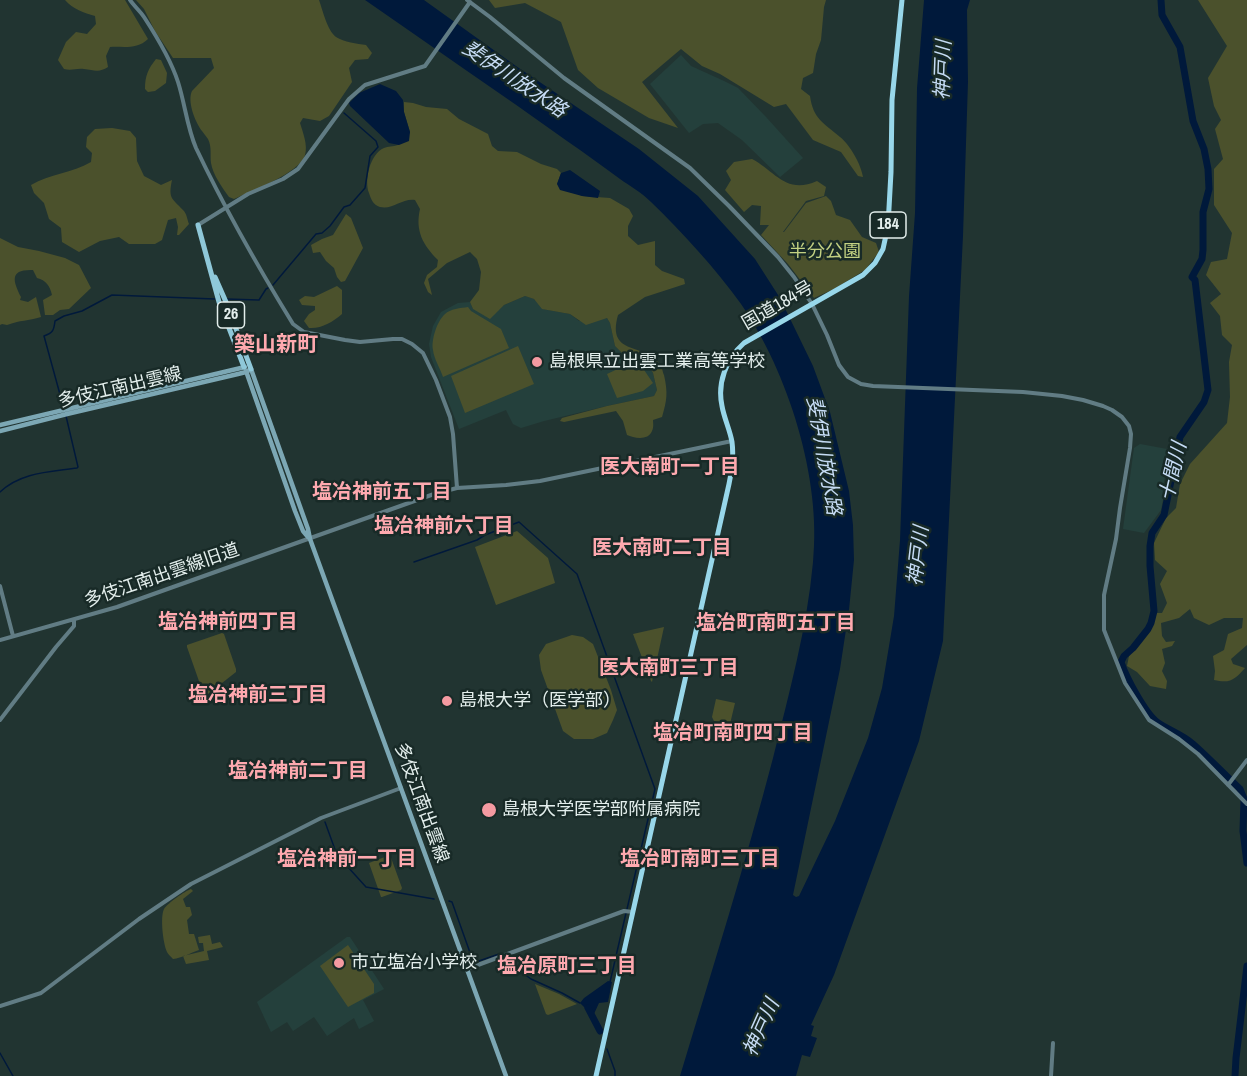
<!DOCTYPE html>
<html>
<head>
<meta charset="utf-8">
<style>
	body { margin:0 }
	canvas { display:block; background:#213431 }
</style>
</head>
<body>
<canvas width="1247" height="1076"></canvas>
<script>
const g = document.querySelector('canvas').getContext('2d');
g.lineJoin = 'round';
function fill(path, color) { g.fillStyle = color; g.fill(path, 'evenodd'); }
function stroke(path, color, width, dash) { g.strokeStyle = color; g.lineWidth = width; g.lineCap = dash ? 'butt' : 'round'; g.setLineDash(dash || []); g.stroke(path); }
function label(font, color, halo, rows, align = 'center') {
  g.font = font + ' "Archivo Narrow","Noto Sans JP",sans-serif'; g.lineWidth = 5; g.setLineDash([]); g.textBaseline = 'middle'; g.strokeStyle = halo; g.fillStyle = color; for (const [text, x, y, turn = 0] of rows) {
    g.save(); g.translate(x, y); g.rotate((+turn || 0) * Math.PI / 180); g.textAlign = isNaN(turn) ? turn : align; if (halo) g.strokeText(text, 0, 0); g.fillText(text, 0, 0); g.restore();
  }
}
fill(new Path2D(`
	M681,55L691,66L724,81L738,88L766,117L803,158L780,177L742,140L718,123L703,124L689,133L650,84Z
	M525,296L534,299L543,309L570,314L579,321L607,318L610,323L615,346L628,359L647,362L653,373L657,390L654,396L607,406L544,421L521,428L513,424L506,410L459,429L431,357L429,344L433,326L441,312L458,303L470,302L473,309L496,312L504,305Z
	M1140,444L1167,449L1166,454L1168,455L1164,483L1166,484L1161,510L1144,533L1123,529L1134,448Z
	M347,937H350L384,989L363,1000L374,1021L359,1029L354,1018L327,1036L314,1017L293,1031L287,1022L271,1032L257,1002Z`), '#24403c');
fill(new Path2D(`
	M65,0H125L148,39C137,50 123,46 110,47L106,56L108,67C99,73 94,70 84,69C76,68 72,71 64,69L58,60L66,42L76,32L87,34L96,24L95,16C84,13 73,9 65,0Z
	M136,0H319C323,11 327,30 336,37C344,42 357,44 366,45L372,53L368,59L355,60L349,68L352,82L329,116L320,121L303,118L300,123C303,133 308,145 305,155C300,173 251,191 234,199L229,197C222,187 213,175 211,163C210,155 212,147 208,139C206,136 204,134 202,131C195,122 187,101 192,91L214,68L211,58H173L155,31L144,9Z
	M489,0H826L824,7L821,40L816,54L813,73L803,78L801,89L810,96C813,119 824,123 840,137C850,145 861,164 863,177L858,176L841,152L813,140L786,104L774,107L720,74L702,66L681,49L642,82L678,128L649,118L598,88L578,70L561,22L525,3L495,8Z
	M1198,0H1247V645L1231,659L1233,664L1245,668C1235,679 1231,684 1214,680L1215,671L1213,656L1224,650L1228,634L1242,628L1243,618H1224L1209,625L1194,618L1190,609L1179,618L1161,623L1162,636L1166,642L1175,641L1172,646L1162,649L1165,663L1162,671L1167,681L1166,689L1150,686L1137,672L1127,666L1129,656L1151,628L1155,613H1162L1167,603L1160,584L1167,571L1155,560L1154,543L1166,518L1176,508L1180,484L1190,464L1227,423L1230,397L1229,362L1232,345L1222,335L1220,316L1210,303L1221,294L1206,275L1211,262L1227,259L1232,233L1214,205V169L1223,159L1215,129L1221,120L1214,106L1208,78L1227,46Z
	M156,59L161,60L167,73L166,83L155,91L148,92L145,89C145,76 148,69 156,59Z
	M404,102L413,103L426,107L447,109L459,119L488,134L492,146L498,151L517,152L541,164L557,169L561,173L557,184L582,196L610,198L629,209L633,216L628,226V236L638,245L655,241V265L662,271L684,279L685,284L645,297L618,315C606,358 647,341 661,366C662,367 663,374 664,375C668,393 667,400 662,417L653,420C653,423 654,427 652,431C648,441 634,438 627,435L623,421L616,411L564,422L560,421L562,418L607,406L654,396L657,390L653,373L647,362L628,359L615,346L610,323L607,318L586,325L570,314L542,309L534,299L525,296L504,305L490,319L473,309L470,302L479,290L481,272L477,259L470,252L447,263L428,279L432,295L428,292L424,283L427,275L437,267L438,260C423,245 415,231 420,209L415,200C402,198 393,210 380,207C373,205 371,199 369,193C364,180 370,154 384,148C388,146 393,147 398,145C402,143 407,136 410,132L404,112Z
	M112,128L130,131L136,138L137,161L144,176L161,185L172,180C168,199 172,198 183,210C187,214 187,219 189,224L179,235H177L178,227L176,218L168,220L162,240L155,244H129L119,237L100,241L79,252L62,242L61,228L49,219L44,203L34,193L31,185C50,174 72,173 91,162L92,153L86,147L87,137L95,129Z
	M752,159C775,171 786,195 817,181L826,187L824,196L806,201L783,232H784L806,203L826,196L831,201L836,215L850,220L862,237L876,243L879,252L865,270L834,289L814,298L788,264L761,235L769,225H760L761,206L752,205L744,212L725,190L731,180L726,171L734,162Z
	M346,214L351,218L363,248L345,281L341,282L337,277L334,268L326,261L320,252L313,253L311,245L322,239L333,235Z
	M0,238L18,247L39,251L65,258L79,265L91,288L69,309L60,310L53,315H45L43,300L52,295C50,286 46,280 37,278L33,270C9,269 13,281 21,297L20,300L28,302L36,297L41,317C28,321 20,320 7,325L2,324L0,325Z
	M337,286L342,290V314C333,322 321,329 309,328L304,321L309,314L315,310V306L302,305L299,300L305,296L314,297Z
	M468,307L471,311L501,329L509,348L443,377C440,368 434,359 433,350C431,340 437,321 445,314C450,309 461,308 468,307Z
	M518,346L534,384L465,413L451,376Z
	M626,365L642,367L653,383L643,391L617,398L607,374Z
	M517,531L548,558L555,583L496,605L475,547Z
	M664,627L652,682L651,681L633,634Z
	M222,633L224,634L236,669V672L208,694H206L200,684L187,647V645Z
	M572,635L583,637L593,644L611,690L617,710L613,720L607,733L593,739H574L563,731L541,670L539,655L546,644Z
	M716,699L735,703L730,724L714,721L712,717Z
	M390,855L402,888L401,890L382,897H381L369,863Z
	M191,889L193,891L183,899L186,907H190L192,915L187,920L189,934H194L199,950C190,953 182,958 173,959C171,957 168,954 167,952C163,943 160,917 164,909C168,903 185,891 191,889Z
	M210,935L212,944L220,942L223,947L207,951L209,960L186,964L183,956L204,951L203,943H199L198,937Z
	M348,945L374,984V993L348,1007L320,966Z
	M535,984L559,994L577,1004L548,1015L546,1014Z`), '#4b512c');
fill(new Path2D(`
	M365,0H424L516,66L639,149L698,196L755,259L780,298L813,366L830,412L849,491L853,525L854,560L849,610L840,669L793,895L796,897L799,896L835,821L868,738L882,688L894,616L900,540L909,296L915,213L917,88L924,0H970L967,10L968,82L963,236L943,641L919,741L834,975L811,1025L814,1026L811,1036L817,1038L810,1057L802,1055L796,1076H680C712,970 745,865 773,758C789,693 807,629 813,562C822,479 788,372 741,304C715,268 683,233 651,202C642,193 630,186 620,179C602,166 585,153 567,141C500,93 432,47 365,0Z
	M380,84L396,91L403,100L404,112L410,132L409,141L399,145L389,143L350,106L349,103L359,93Z
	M570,170L600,191L598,198L582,196L560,190L557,184L561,173Z
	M608,981L612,982L608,1002L599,1003L594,1014L590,1016L585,1008L580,1003L584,998Z`), '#00193b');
stroke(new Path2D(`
	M273,285L316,234L322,233L330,226L344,207L350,205L365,188L370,156L378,147L376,141L344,113
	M226,299L259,300L266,289L268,288
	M64,409L44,336C53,333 54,330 55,321L64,316L82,311L112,295L215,299
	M0,492C21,472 50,472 77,468L78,467L66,416
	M414,562L477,540L485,535L519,522L577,574L655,789L627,909
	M325,822L337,855L366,887L434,899
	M449,901L452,902L473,961L476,962L499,954
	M506,961L531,979L562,993L580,1003
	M610,982L626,913
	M607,1049L615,1071V1076
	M0,1053L13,1076`), '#00193b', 1.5);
stroke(new Path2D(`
	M1161,0L1162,15L1180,47L1193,121L1204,149L1208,169L1209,189L1203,212V250L1202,259L1192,277L1195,280L1208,390L1204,402L1180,437L1164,515L1152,533L1150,546V566L1154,611L1151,623L1148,629L1133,648L1124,656L1121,662C1126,677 1145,713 1157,722C1168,730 1182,734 1193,744C1209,758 1224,774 1240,789L1244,799L1243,831L1247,863
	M588,1008L600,1031
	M1235,1076L1236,1058L1247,966`), '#00193b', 7);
stroke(new Path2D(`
	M130,0C134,6 140,11 144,17C157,37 171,60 178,82C185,104 187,127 196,148C225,209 258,267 293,324L304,332L345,340L360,342L393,339H402L412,344L423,353L436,380L450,417L453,434L457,488
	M467,0L490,17L564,78L690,168L729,206L778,257L794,277L812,304L827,335L839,365L848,377L861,384L873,386L1023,392L1062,396L1083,400L1103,406L1112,410L1122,417L1129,426L1131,434L1130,448L1120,508L1116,539L1104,595V630L1125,683L1149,720L1179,739L1198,754L1247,804
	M198,225L248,194L283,179L298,169L349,99L365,85L425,66L470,2
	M0,586L13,636
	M0,640L117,607L434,494L457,488L506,485L540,481L732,441
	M0,720L56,647L74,626V620
	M1228,785L1247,760
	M467,969L624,911L633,912
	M0,1006L41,993L139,919L191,884L321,818L401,788
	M1051,1076L1053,1043`), '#617c84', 4);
stroke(new Path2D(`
	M251,369L308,529L310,539L506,1076
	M246,371L295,511L303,531L308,537
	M0,425L245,367
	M0,431L67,414L238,374L246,372L251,369`), '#7ca7b4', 4.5);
stroke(new Path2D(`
	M198,225L219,302L244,367
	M215,277L226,302L251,369`), '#8fc8d9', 5);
stroke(new Path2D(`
	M596,1076L729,484C732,470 734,457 732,442C730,430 724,418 722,406C717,383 726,359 744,343L863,275L875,263L883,249L888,226L891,172L892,100L902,0`), '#98d7ea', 5);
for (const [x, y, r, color] of [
	[537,362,6,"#f49aa1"],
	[447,701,6,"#f49aa1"],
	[489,810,8,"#f49aa1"],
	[339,963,6,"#f49aa1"]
]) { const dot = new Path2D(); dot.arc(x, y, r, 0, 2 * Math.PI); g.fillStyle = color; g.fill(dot); stroke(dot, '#182a27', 2); }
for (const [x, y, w] of [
	[888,225,36],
	[231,315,27]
]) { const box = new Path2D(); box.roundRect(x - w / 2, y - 13, w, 26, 4.5); g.fillStyle = '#182a27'; g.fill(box); stroke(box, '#e3eeec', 1.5); }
label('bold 16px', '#e3eeec', null, [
	["184",888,225],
	["26",231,315]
]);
label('18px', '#c3d182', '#182a27', [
	["半分公園",825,252]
]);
label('18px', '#e3eeec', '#182a27', [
	["国道184号",778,306,-30],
	["多伎江南出雲線",120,388,-13],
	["多伎江南出雲線旧道",162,576,-19],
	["多伎江南出雲線",421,803,70]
]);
label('18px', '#e3eeec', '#182a27', [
	["島根県立出雲工業高等学校",549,362],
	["島根大学（医学部）",459,701],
	["島根大学医学部附属病院",502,810],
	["市立塩冶小学校",351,963]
], 'left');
label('italic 20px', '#c6dcf5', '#182a27', [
	["神戸川",944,70,-88],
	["斐伊川放水路",514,80,34],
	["斐伊川放水路",823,456,80],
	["十間川",1174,472,-77],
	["神戸川",919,556,-83],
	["神戸川",762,1028,-66]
]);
label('bold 20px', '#fea9af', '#182a27', [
	["医大南町一丁目",670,468],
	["塩冶神前五丁目",382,493],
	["塩冶神前六丁目",444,527],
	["医大南町二丁目",662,549],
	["塩冶神前四丁目",228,623],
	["塩冶町南町五丁目",776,624],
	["医大南町三丁目",669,669],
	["塩冶神前三丁目",258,696],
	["塩冶町南町四丁目",733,734],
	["塩冶神前二丁目",298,772],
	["塩冶神前一丁目",347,860],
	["塩冶町南町三丁目",700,860],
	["塩冶原町三丁目",567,967]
]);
label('bold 21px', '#fea9af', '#182a27', [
	["築山新町",276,345]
]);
</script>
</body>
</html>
